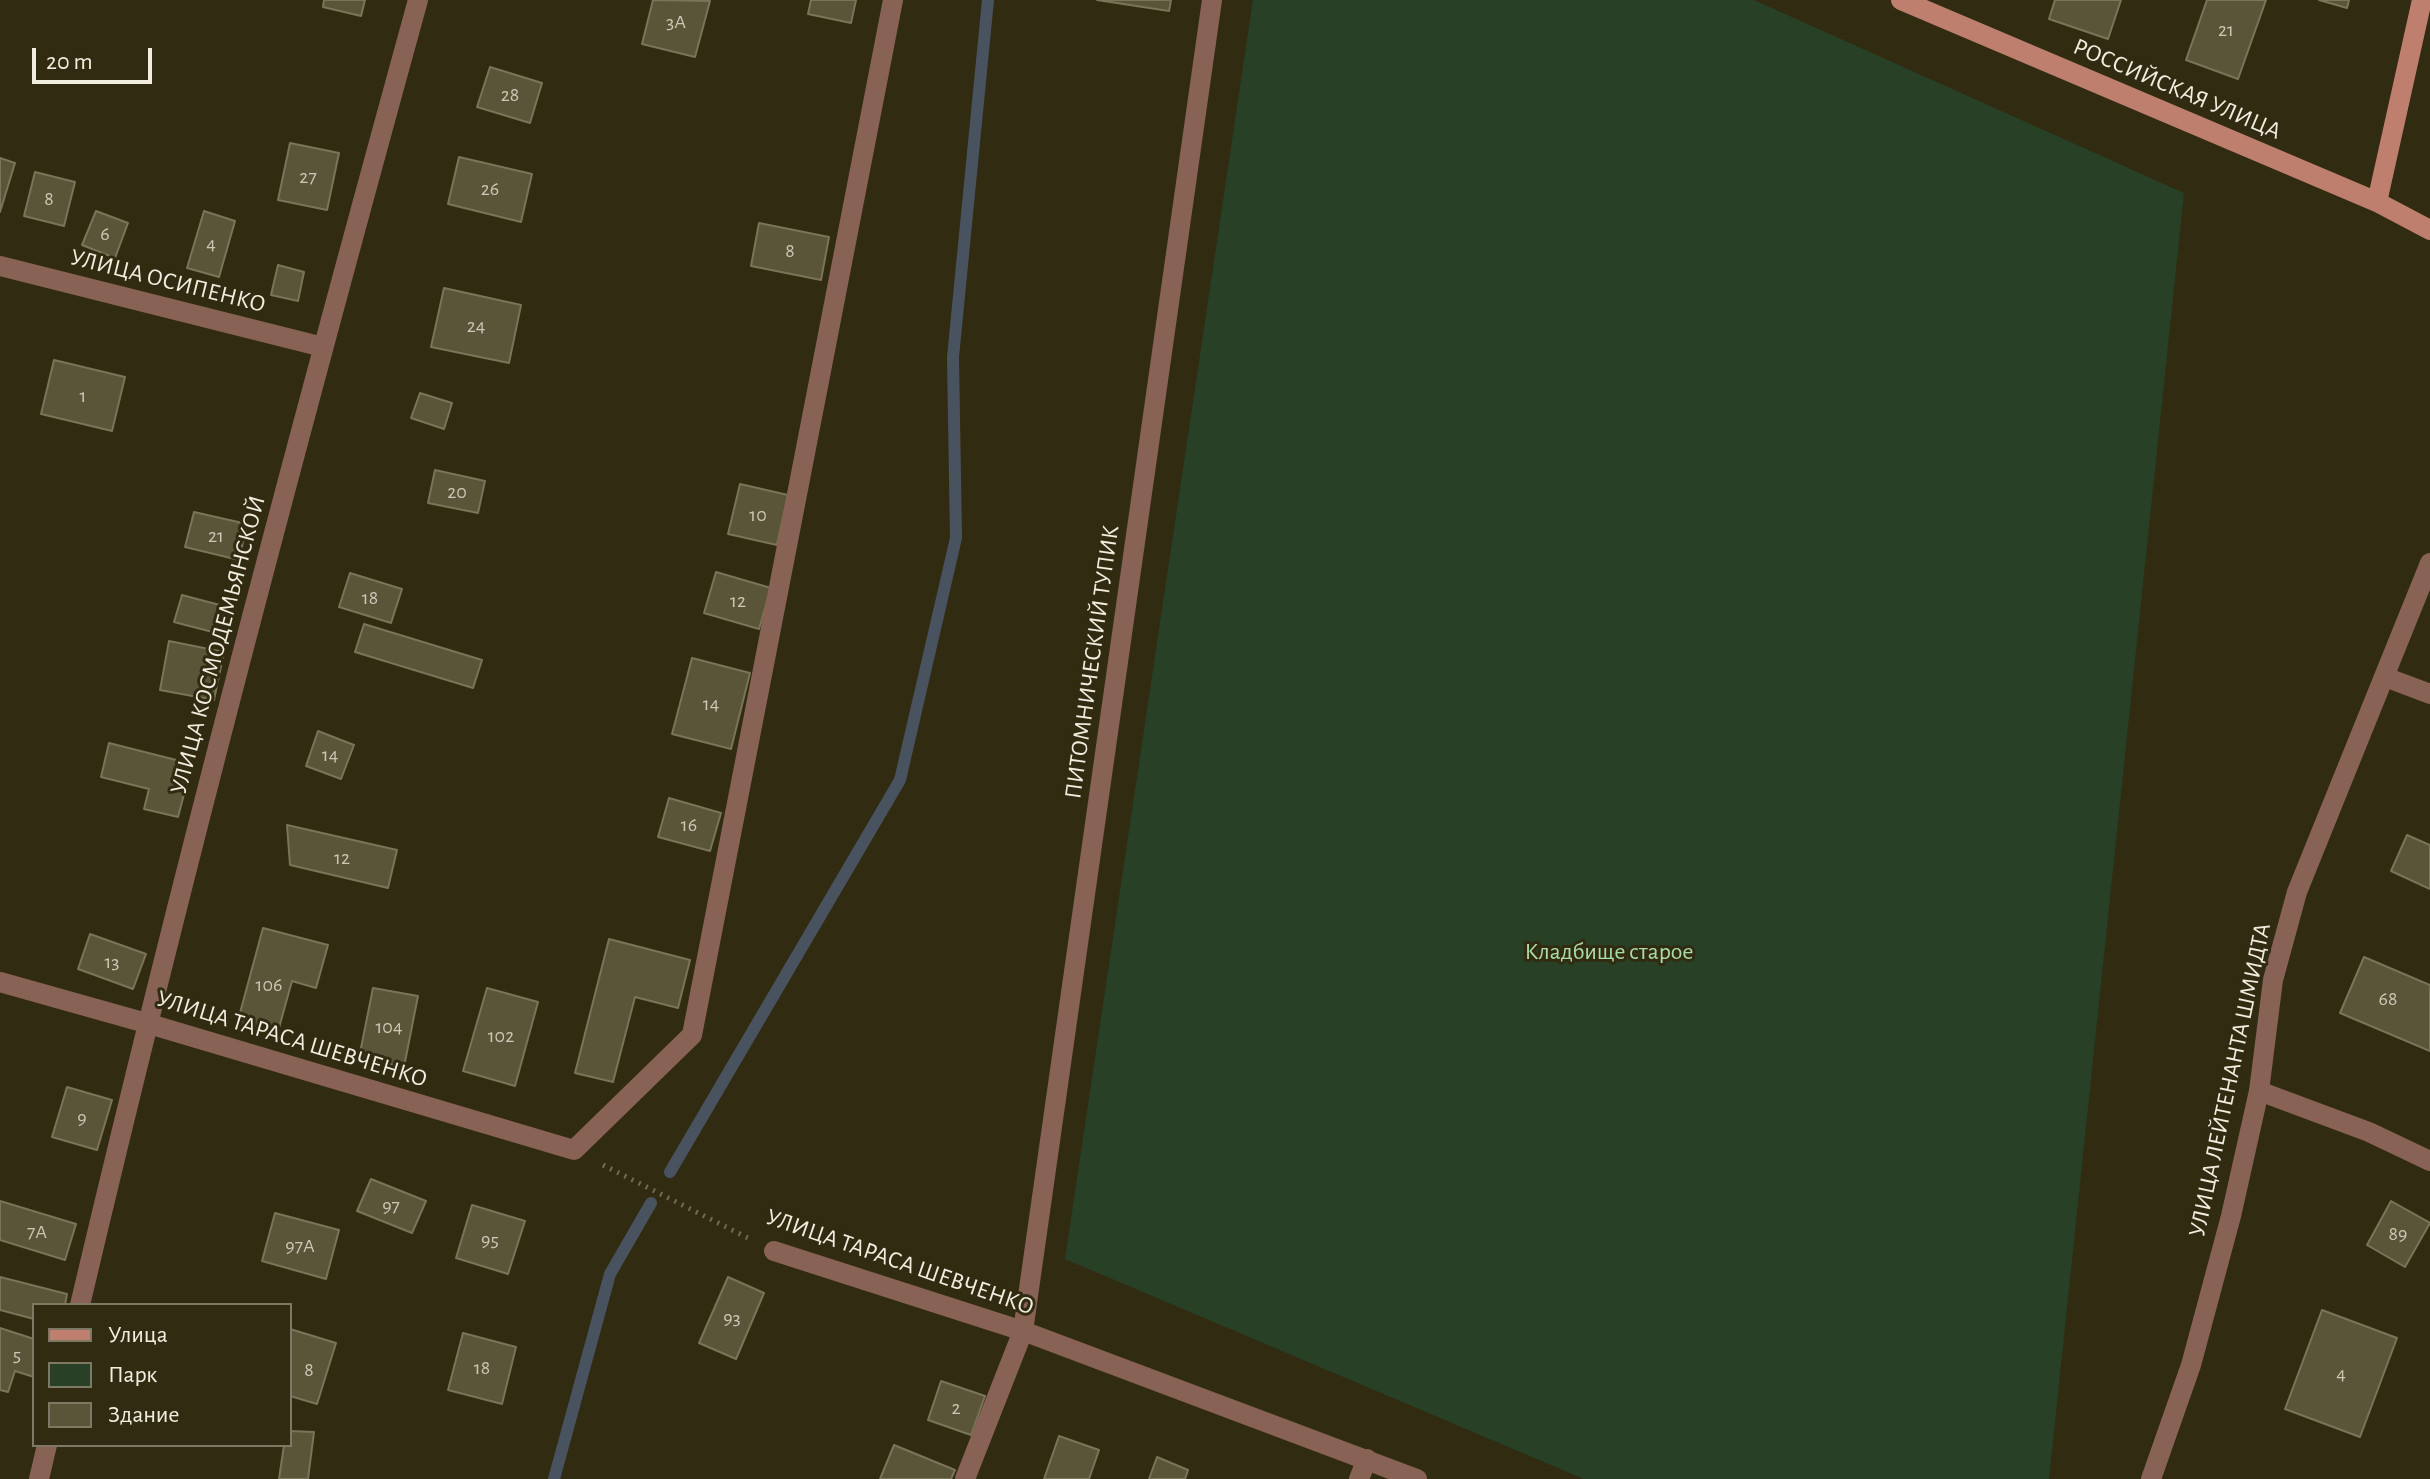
<!DOCTYPE html>
<html>
<head>
<meta charset="utf-8">
<style>
	body { margin:0 }
	#map { position:relative; width:2430px; height:1479px; overflow:hidden; background:#312b12; font-family:"Alegreya Sans",sans-serif }
	canvas { display:block }
	.legend { position:absolute; left:32px; top:1303px; width:260px; height:144px; box-sizing:border-box; background:#312b12; border:2px solid #7e7964; margin:0; padding:10px 14px; list-style:none; font-size:24px; color:#f2eedf }
	.legend li { display:flex; align-items:center; gap:16px; height:40px }
	.legend b { width:40px; border:2px solid #7e7964 }
	.scale { position:absolute; left:32px; top:48px; width:120px; height:36px; box-sizing:border-box; border:4px solid #f2eedf; border-top:0; padding-left:10px; font-size:24px; line-height:28px; white-space:nowrap; color:#f2eedf; -webkit-text-stroke:6px #312b12; paint-order:stroke }
</style>
</head>
<body>
<div id="map">
<canvas width="2430" height="1479"></canvas>
<ul class="legend">
<li><b style="height:10px;background:#be7f6e"></b>Улица</li>
<li><b style="height:22px;background:#274026"></b>Парк</li>
<li><b style="height:22px;background:#5a5439"></b>Здание</li>
</ul>
<div class="scale">20 m</div>
</div>
<script>
const g = document.querySelector('canvas').getContext('2d');
g.lineJoin = 'round';
function fill(path, color) { g.fillStyle = color; g.fill(path, 'evenodd'); }
function stroke(path, color, width, dash) { g.strokeStyle = color; g.lineWidth = width; g.lineCap = dash ? 'butt' : 'round'; g.setLineDash(dash || []); g.stroke(path); }
function label(font, color, halo, rows, align = 'center') {
  g.font = font + ' "Alegreya Sans",sans-serif'; g.lineWidth = 6; g.setLineDash([]); g.textBaseline = 'middle'; g.strokeStyle = halo; g.fillStyle = color; for (const [text, x, y, turn = 0] of rows) {
    g.save(); g.translate(x, y); g.rotate((+turn || 0) * Math.PI / 180); g.textAlign = isNaN(turn) ? turn : align; if (halo) g.strokeText(text, 0, 0); g.fillText(text, 0, 0); g.restore();
  }
}
fill(new Path2D(`
	M1253,0H1754L2184,193L2049,1479H1584L1065,1259Z`), '#274026');
stroke(new Path2D(`
	M670,1172L900,780L956,538L953,357L988,0
	M554,1479L610,1274L651,1203`), '#495360', 12);
const building = new Path2D(`
	M324,0H365L361,16L323,7Z
	M653,0L710,1L695,57L642,44Z
	M811,0H856L851,23L808,14Z
	M1097,0H1171L1169,11Z
	M2055,0H2121L2108,39L2049,19Z
	M2207,0H2266L2238,79L2186,60Z
	M2319,0H2349L2347,8Z
	M490,67L542,83L530,123L477,107Z
	M290,143L339,153L327,210L278,200Z
	M459,157L532,174L521,222L448,204Z
	M0,158L15,163L0,212Z
	M35,172L75,182L64,226L24,216Z
	M96,211L128,223L115,258L82,245Z
	M204,211L235,221L219,277L187,268Z
	M759,223L829,237L821,280L751,266Z
	M278,265L304,272L298,301L271,295Z
	M444,288L521,305L509,363L431,347Z
	M54,360L125,377L112,431L41,414Z
	M420,393L452,403L444,429L411,418Z
	M435,470L485,481L478,513L428,503Z
	M740,484L788,495L777,545L728,534Z
	M194,512L247,524L239,560L185,547Z
	M716,572L771,588L759,629L704,613Z
	M350,573L402,589L391,623L339,607Z
	M182,595L231,608L224,635L174,622Z
	M364,624L482,660L473,688L355,652Z
	M169,641L224,652L214,700L160,690Z
	M692,658L750,673L731,749L672,734Z
	M318,731L354,745L341,779L306,766Z
	M109,743L192,764L178,817L144,809L149,789L101,777Z
	M669,798L721,813L710,851L658,837Z
	M287,825L397,850L388,888L290,865Z
	M2407,835L2430,845V889L2391,871Z
	M263,928L328,945L316,988L292,981L277,1035L237,1024Z
	M90,934L146,954L133,989L78,969Z
	M609,939L690,960L678,1008L635,997L613,1082L575,1073Z
	M2364,957L2430,985V1051L2340,1013Z
	M373,988L418,996L404,1067L359,1058Z
	M487,988L538,1002L515,1086L463,1071Z
	M67,1087L112,1100L97,1150L52,1137Z
	M371,1179L426,1201L412,1233L357,1211Z
	M0,1201L76,1224L65,1260L0,1240Z
	M2391,1201L2430,1223L2405,1267L2367,1245Z
	M472,1205L525,1221L508,1274L456,1258Z
	M275,1213L339,1230L326,1279L262,1261Z
	M0,1277L67,1294L65,1305H34V1319L0,1310Z
	M728,1277L764,1293L736,1359L699,1343Z
	M2322,1310L2397,1338L2360,1437L2285,1409Z
	M0,1328L34,1339V1377L15,1371L8,1392L0,1390Z
	M290,1329L336,1343L317,1404L290,1396Z
	M463,1333L516,1347L502,1404L448,1390Z
	M941,1381L985,1396L971,1435L928,1420Z
	M290,1431L314,1432L308,1479H279L284,1445H290Z
	M1059,1436L1099,1450L1089,1479H1044Z
	M894,1445L955,1470L951,1479H880Z
	M1157,1457L1188,1470L1185,1479H1149Z`);
fill(building, '#5a5439');
stroke(building, '#7a7458', 2);
stroke(new Path2D(`
	M603,1165L748,1238`), '#716b56', 5, [2, 6]);
stroke(new Path2D(`
	M0,266L323,347
	M2385,677L2430,694
	M0,982L146,1023L574,1150L692,1035L893,0
	M2259,1091L2369,1132L2430,1161
	M774,1251L1023,1331L965,1479
	M80,1305C183,868 299,433 418,0
	M39,1479L47,1445
	M1359,1479L1367,1459`), '#896256', 20);
stroke(new Path2D(`
	M1212,0L1023,1331L1417,1479
	M2151,1479L2191,1365L2231,1216L2259,1091L2273,980L2297,892L2430,563`), '#896256', 20);
stroke(new Path2D(`
	M1901,0L2377,202L2430,230
	M2377,202L2422,0`), '#be7f6e', 20);
label('20px', '#ccc8b6', null, [
	["3А",676,22],
	["21",2226,30],
	["28",510,95],
	["27",308,177],
	["26",490,189],
	["8",49,199],
	["6",105,234],
	["4",211,244],
	["8",790,251],
	["24",476,326],
	["1",83,396],
	["20",457,492],
	["10",758,515],
	["21",216,536],
	["18",370,598],
	["12",738,601],
	["14",711,704],
	["14",330,755],
	["16",689,825],
	["12",342,858],
	["13",112,962],
	["106",269,985],
	["68",2388,999],
	["104",389,1027],
	["102",501,1036],
	["9",82,1118],
	["97",391,1206],
	["7А",37,1232],
	["89",2398,1234],
	["95",490,1240],
	["97А",300,1246],
	["93",732,1318],
	["5",17,1355],
	["18",482,1368],
	["8",309,1370],
	["4",2341,1374],
	["2",956,1408]
]);
label('24px', '#f2eedf', '#312b12', [
	["РОССИЙСКАЯ УЛИЦА",2177,89,23],
	["УЛИЦА ОСИПЕНКО",168,281,14],
	["УЛИЦА КОСМОДЕМЬЯНСКОЙ",218,645,-75],
	["ПИТОМНИЧЕСКИЙ ТУПИК",1092,662,-82],
	["УЛИЦА ТАРАСА ШЕВЧЕНКО",292,1039,17],
	["УЛИЦА ЛЕЙТЕНАНТА ШМИДТА",2230,1080,-78],
	["УЛИЦА ТАРАСА ШЕВЧЕНКО",900,1262,19]
]);
label('24px', '#a9dda7', '#312b12', [
	["Кладбище старое",1609,952]
]);
</script>
</body>
</html>
